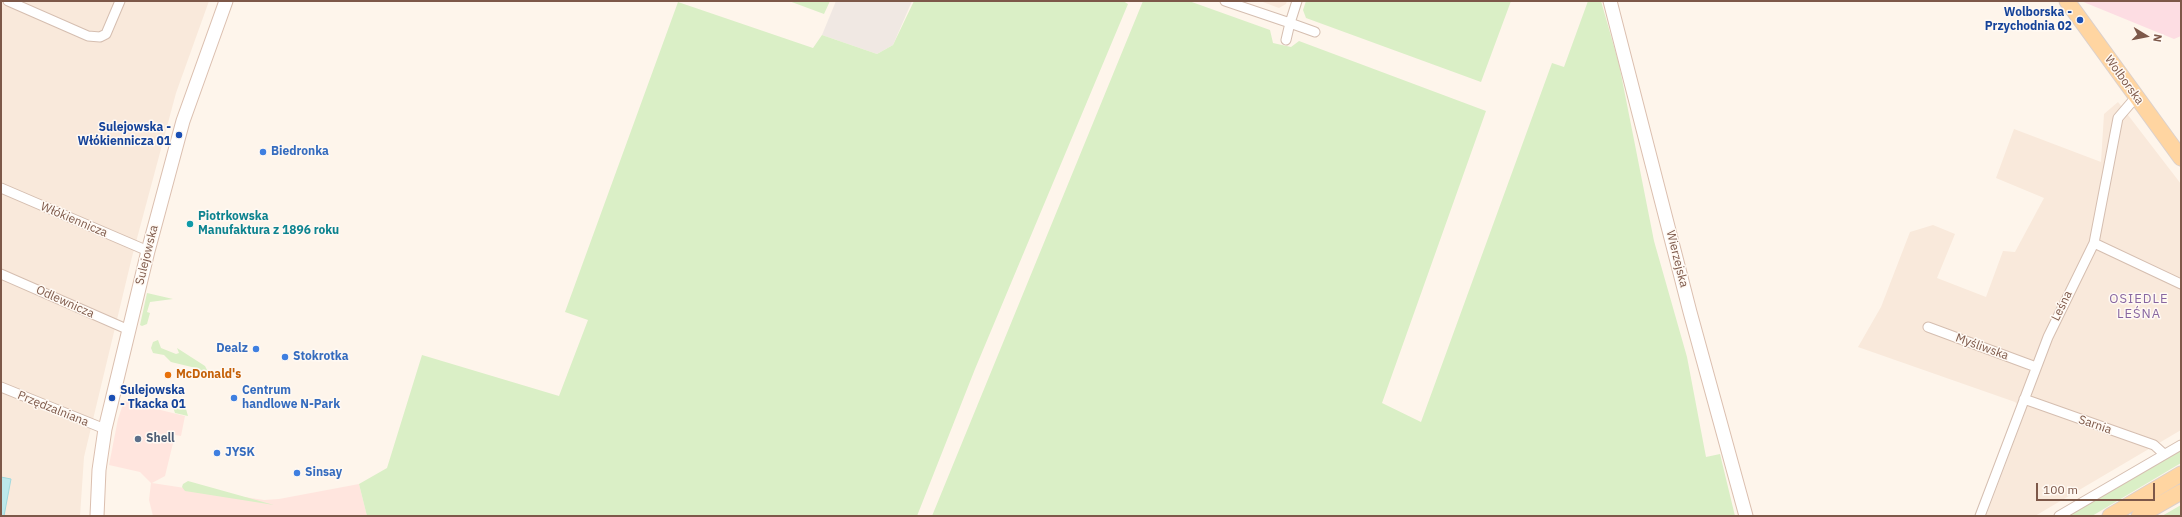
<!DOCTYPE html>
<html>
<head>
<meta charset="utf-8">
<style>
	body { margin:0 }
	#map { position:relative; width:2182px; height:517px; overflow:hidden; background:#fef5eb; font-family:"IBM Plex Sans",sans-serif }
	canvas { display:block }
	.frame { position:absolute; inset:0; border:2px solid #7d5849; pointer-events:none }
	.north { position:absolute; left:2126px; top:16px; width:40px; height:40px; -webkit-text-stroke:3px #fff9f3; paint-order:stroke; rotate:100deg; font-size:11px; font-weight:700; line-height:16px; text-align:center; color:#7d5849 }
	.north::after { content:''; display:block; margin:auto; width:14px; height:18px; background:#7d5849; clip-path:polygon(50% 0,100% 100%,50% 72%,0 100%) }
	.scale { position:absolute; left:2036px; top:483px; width:119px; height:18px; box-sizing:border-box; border:2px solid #7d5849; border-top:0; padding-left:5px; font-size:12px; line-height:14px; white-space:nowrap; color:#7d5849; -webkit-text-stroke:3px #fff9f3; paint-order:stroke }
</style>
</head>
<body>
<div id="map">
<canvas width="2182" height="517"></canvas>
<div class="frame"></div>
<div class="north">N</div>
<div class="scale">100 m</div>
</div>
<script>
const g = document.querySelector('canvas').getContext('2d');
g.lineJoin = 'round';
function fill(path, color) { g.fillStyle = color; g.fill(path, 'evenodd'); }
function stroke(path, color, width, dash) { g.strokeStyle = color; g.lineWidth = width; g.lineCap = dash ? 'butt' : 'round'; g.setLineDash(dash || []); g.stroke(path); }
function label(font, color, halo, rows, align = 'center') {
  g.font = font + ' "IBM Plex Sans",sans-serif'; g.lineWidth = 3; g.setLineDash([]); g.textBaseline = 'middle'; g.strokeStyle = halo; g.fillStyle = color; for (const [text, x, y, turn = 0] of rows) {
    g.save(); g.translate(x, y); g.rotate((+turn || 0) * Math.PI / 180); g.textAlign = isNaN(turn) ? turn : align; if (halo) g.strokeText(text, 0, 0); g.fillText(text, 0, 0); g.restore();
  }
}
fill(new Path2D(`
	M1,1H209L176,93L132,257L84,457L80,516H1Z
	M1260,1H1287L1286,4L1279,8Z
	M2118,102L2181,184V430L2035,516H1986L2025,412L2015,402L1858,347L1881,307L1910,232L1933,225L1955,234L1937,278L1986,297L2003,251L2015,252L2044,198L1996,178L2014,129L2101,162L2104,114Z`), '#f9e9db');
fill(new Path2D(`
	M124,401L185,416L181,436L175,435L165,476L152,483L264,500L279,499L359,484L367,516H153L149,500L151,483L140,472L109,465L118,419Z`), '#ffe5de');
fill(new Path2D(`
	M836,1H912L893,45L877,54L822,35Z`), '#f0e8e3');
fill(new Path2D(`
	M2081,1H2181V36L2174,39Z`), '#fddde3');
fill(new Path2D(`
	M789,1H830L824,14Z
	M914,1H1123L1128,4L975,369L917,516H367L359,484L387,468L422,355L559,396L588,320L565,312L678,2L813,48L822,35L877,54L893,45Z
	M1143,1H1189L1270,30L1273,43L1291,47L1299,41L1486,111L1382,403L1421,422L1552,63L1564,67L1588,1H1601L1619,64L1654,241L1687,357L1706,457L1720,454L1735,516H932Z
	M1306,1H1511L1481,82L1306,18L1303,10Z
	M147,293L173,299L150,302L147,312L150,313L147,324L142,326L140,325Z
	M158,340L161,348L176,354L179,353L177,348L205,366L207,370L205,378L200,369L171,362L164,355L153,353L151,348L153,342Z
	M173,407L186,409L188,416L175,413Z
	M2181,449V463L2092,516H2067Z
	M188,481L274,505L185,491L182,487L183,484Z
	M2181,505V516H2162Z`), '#daefc6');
const water = new Path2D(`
	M1,477L11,479L4,516H1Z`);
fill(water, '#bce8eb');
stroke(water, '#a1d9de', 1);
const street = new Path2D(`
	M8,1L88,36L100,37L106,34L120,1
	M1225,1L1290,23L1297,1
	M1286,40L1290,23L1315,32
	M1,188L148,251
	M2094,243L2181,284
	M1,274L129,330
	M1928,327L2036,367
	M1,387L105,429
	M2024,399L2154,445L2164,454
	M1980,516L2048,337L2094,243L2118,118L2136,97
	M2059,516L2181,445`);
const secondary = new Path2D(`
	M1610,1L1690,312L1746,516
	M97,516L99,470L105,429L148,251L183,121L226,1`);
const primary = new Path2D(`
	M2067,1L2181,158
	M2110,516L2181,474
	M2139,516L2181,492`);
stroke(street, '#d5beb0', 11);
stroke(secondary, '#dbbfaf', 15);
stroke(primary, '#dbd0cc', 17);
stroke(street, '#fff', 9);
stroke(secondary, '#fff', 13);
stroke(primary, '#ffd5a1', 15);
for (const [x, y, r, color] of [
	[2080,20,4,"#1a4fb4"],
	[179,135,4,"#1a4fb4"],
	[263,152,4,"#3f7fe0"],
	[190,224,4,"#0f9aa8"],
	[256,349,4,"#3f7fe0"],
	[285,357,4,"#3f7fe0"],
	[168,375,4,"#e8710a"],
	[112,398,4,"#1a4fb4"],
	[234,398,4,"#3f7fe0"],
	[138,439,4,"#5c6f8a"],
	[217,453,4,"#3f7fe0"],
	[297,473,4,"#3f7fe0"]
]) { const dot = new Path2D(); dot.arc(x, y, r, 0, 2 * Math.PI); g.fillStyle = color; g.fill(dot); stroke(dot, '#fff9f3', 1.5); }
label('bold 12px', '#164399', '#fff9f3', [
	["Wolborska -",2072,13],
	["Przychodnia 02",2072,27],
	["Sulejowska -",171,128],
	["Włókiennicza 01",171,142],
	["Sulejowska",120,391,"left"],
	["- Tkacka 01",120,405,"left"]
], 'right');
label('12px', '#7d5849', '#fff9f3', [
	["Wolborska",2124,80,54],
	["Włókiennicza",74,220,23],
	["Sulejowska",147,255,-76],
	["Wierzejska",1677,259,76],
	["Odlewnicza",65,302,24],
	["Leśna",2062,306,-64],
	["Myśliwska",1982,347,20],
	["Przędzalniana",53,409,22],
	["Sarnia",2095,425,19]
]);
label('bold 12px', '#366cbe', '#fff9f3', [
	["Biedronka",271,152],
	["Dealz",248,349,"right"],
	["Stokrotka",293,357],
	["Centrum",242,391],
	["handlowe N-Park",242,405],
	["JYSK",225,453],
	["Sinsay",305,473]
], 'left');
label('bold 12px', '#0d838f', '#fff9f3', [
	["Piotrkowska",198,217],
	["Manufaktura z 1896 roku",198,231]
], 'left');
label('bold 12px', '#c56008', '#fff9f3', [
	["McDonald's",176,375]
], 'left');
label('bold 12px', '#4e5e75', '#fff9f3', [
	["Shell",146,439]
], 'left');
g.letterSpacing = '1px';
label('13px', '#8866a0', '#fff9f3', [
	["OSIEDLE",2139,299],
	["LEŚNA",2139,314]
]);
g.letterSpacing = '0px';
</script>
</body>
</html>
